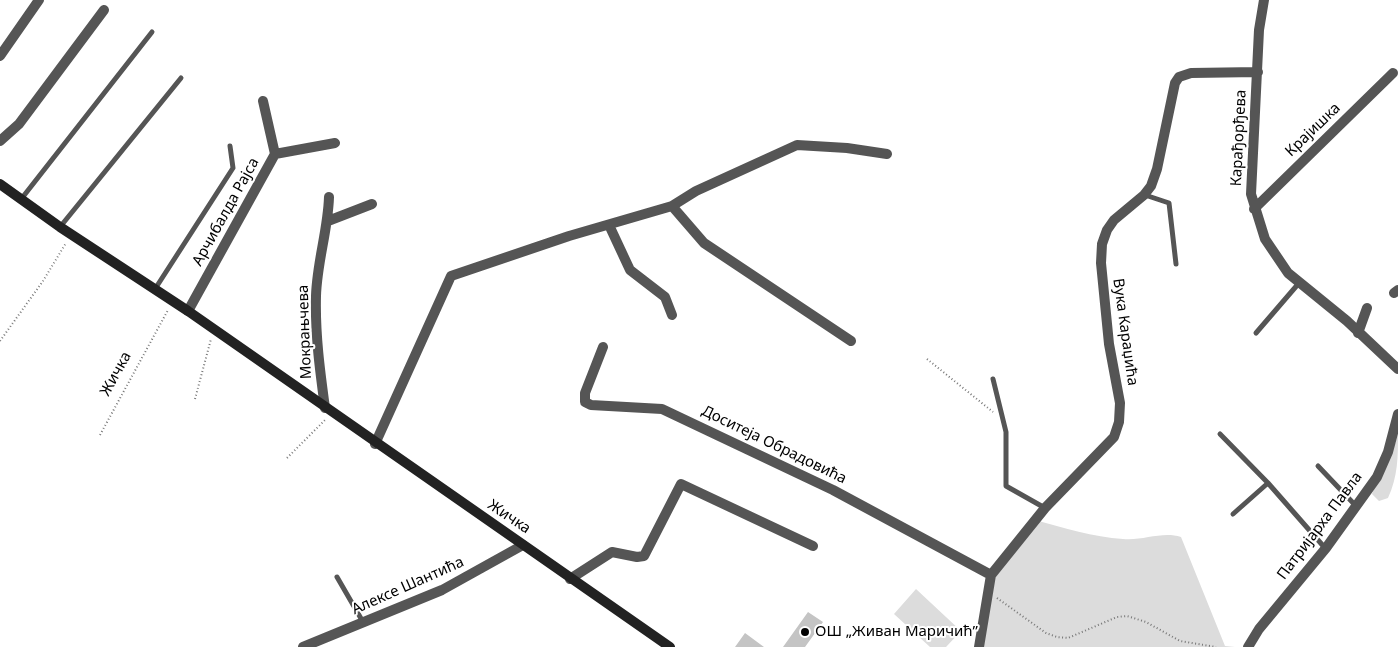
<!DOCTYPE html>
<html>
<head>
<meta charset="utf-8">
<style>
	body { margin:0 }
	canvas { display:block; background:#fff }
</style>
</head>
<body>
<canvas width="1398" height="647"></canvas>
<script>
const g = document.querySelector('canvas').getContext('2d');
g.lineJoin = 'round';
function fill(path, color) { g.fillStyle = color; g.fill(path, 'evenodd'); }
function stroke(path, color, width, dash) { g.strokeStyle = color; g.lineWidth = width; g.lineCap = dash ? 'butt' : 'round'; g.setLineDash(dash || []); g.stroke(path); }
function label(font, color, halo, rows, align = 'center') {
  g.font = font + ' "Noto Sans",sans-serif'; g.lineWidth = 4; g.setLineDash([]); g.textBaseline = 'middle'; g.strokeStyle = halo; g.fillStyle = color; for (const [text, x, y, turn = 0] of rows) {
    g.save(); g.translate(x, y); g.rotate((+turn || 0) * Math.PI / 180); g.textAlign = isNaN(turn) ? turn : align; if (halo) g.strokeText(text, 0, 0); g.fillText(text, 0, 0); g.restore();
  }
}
fill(new Path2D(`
	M1398,434C1398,457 1398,476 1388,498L1379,501L1372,494C1379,472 1393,456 1398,434Z
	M1035,520C1064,528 1093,537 1123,539C1143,541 1162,531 1181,537L1225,646L1235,647H979L991,575Z
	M916,589L961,631L946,647H930L894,614Z`), '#dcdcdc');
fill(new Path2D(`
	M808,612L823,622L805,647H783Z
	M745,633L764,647H735Z`), '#c4c4c4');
stroke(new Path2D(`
	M0,341L43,281L66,243
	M927,359L993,412
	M195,399L211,339
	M100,435L168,310
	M287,458L325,420
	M997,598L1046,633L1057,637L1068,638L1117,617L1127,616L1146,622L1180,641L1216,647`), '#777', 2, [1, 2.5]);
stroke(new Path2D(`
	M1145,195L1169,203L1176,264
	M22,198L152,32
	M60,227L181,78
	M155,289L233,168L230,146
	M1256,333L1299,283
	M993,379L1006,432V486L1045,508
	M1220,434L1268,483L1325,548
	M1318,466L1356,506
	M1233,514L1268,483
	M337,577L363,622`), '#555', 5);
stroke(new Path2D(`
	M1264,0L1259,30L1251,194L1265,239L1288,273L1347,321L1398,369
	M0,56L39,0
	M263,101L275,154
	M0,141L19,124L104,10
	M672,206L704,243L851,341
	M1254,209L1393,73
	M328,221L372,204
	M609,225L630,270L665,297L672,315
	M1394,293L1398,290
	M188,311L275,154L335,143
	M1358,333L1367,308
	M603,347L585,393V402L591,405L662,409L833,490L991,575
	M325,408C320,371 315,334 316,296C317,262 328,230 329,197
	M375,444L451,276L569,236L672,206L696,191L797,145L847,148L887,154
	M570,579L612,552L637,557L644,556L681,484L813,546
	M303,647L442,590L523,545
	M979,647L991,575L1045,508L1114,437L1119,422L1120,403L1109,344L1101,263L1102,244L1107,230L1114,220L1144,195L1151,186L1157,169L1175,83L1179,77L1191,73L1258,72
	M1248,647L1259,629L1326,548L1377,477L1388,452L1398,414`), '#555', 10);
stroke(new Path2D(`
	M0,184L60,227L188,311L670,647`), '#222', 10);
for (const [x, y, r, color] of [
	[805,632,5,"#000"]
]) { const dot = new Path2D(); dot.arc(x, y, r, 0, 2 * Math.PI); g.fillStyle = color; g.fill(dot); stroke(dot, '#fff', 2); }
label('15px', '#000', '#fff', [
	["Крајишка",1313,130,-44],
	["Карађорђева",1239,138,-87],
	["Арчибалда Рајса",226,212,-61],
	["Мокрањчева",305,332,-92],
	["Вука Караџића",1125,332,82],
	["Жичка",116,374,-61],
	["Доситеја Обрадовића",774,445,26],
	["Жичка",509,517,34],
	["Патријарха Павла",1320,526,-53],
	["Алексе Шантића",408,586,-24]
]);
label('15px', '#000', '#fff', [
	["ОШ „Живан Маричић”",815,632]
], 'left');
</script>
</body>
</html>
